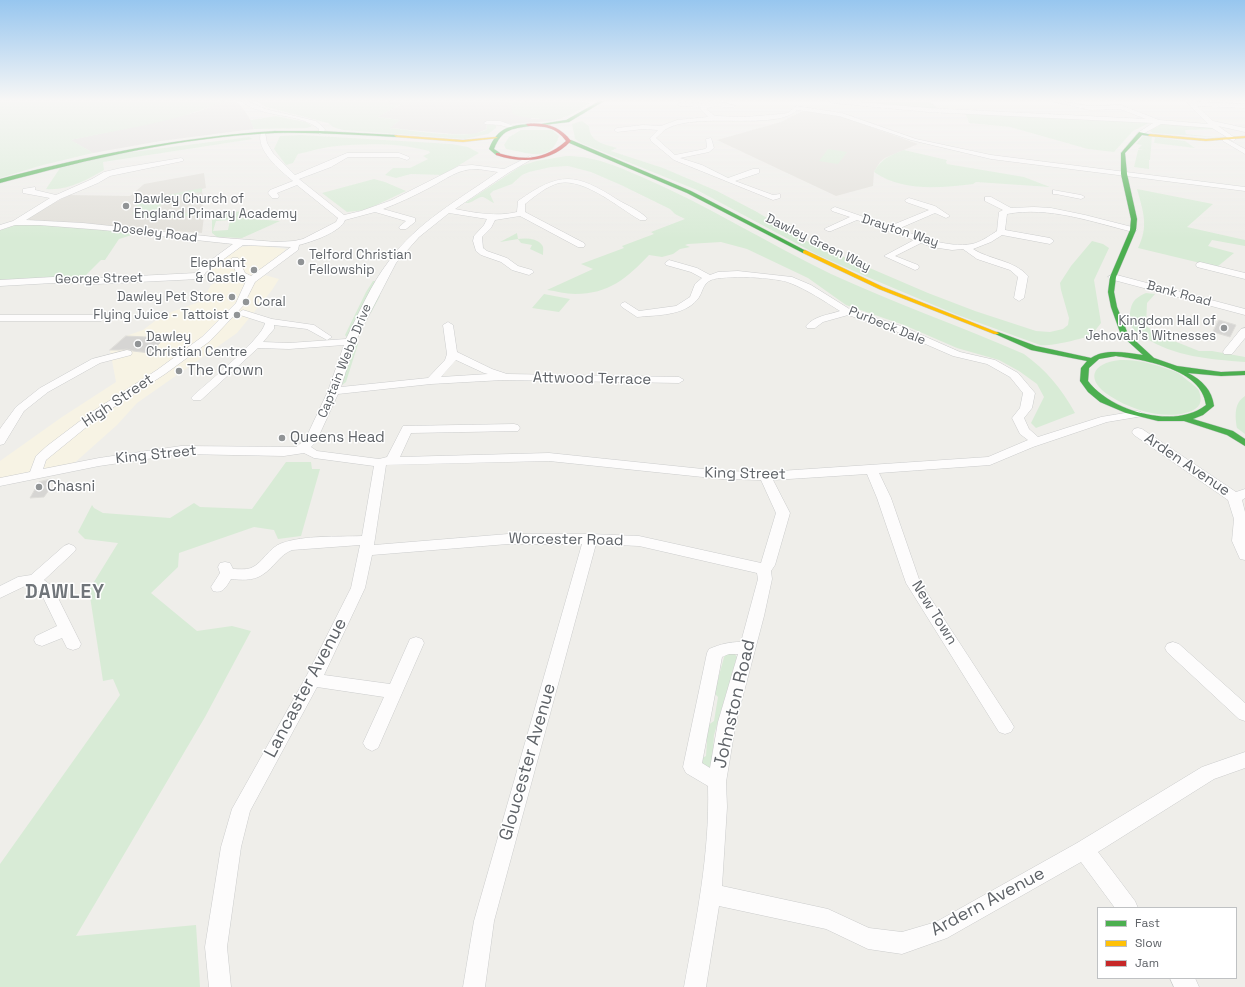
<!DOCTYPE html>
<html>
<head>
<meta charset="utf-8">
<style>
	body { margin:0 }
	#map { position:relative; width:1245px; height:987px; overflow:hidden; background:#efeeea; font-family:"Space Grotesk",sans-serif }
	canvas { display:block }
	.legend { position:absolute; left:1097px; top:907px; width:140px; height:72px; box-sizing:border-box; background:#fff; border:1px solid #bfc1c3; margin:0; padding:5px 7px; list-style:none; font-size:12px; color:#5f6368 }
	.legend li { display:flex; align-items:center; gap:8px; height:20px }
	.legend b { width:20px; border:1px solid #bfc1c3 }
</style>
</head>
<body>
<div id="map">
<canvas width="1245" height="987"></canvas>
<ul class="legend">
<li><b style="height:5px;background:#4caf50"></b>Fast</li>
<li><b style="height:5px;background:#ffc107"></b>Slow</li>
<li><b style="height:5px;background:#c62828"></b>Jam</li>
</ul>
</div>
<script>
const g = document.querySelector('canvas').getContext('2d');
g.lineJoin = 'round';
function fill(path, color) { g.fillStyle = color; g.fill(path, 'evenodd'); }
function stroke(path, color, width, dash) { g.strokeStyle = color; g.lineWidth = width; g.lineCap = dash ? 'butt' : 'round'; g.setLineDash(dash || []); g.stroke(path); }
function label(font, color, halo, rows, align = 'center') {
  g.font = font + ' "Space Grotesk",sans-serif'; g.lineWidth = 3; g.setLineDash([]); g.textBaseline = 'middle'; g.strokeStyle = halo; g.fillStyle = color; for (const [text, x, y, turn = 0] of rows) {
    g.save(); g.translate(x, y); g.rotate((+turn || 0) * Math.PI / 180); g.textAlign = isNaN(turn) ? turn : align; if (halo) g.strokeText(text, 0, 0); g.fillText(text, 0, 0); g.restore();
  }
}
fill(new Path2D(`
	M257,245L286,249L261,274L279,279L272,290L237,333L137,403L117,425L71,466L0,480V461L62,417L116,382L110,350L126,336L143,330L163,315L202,301L211,285L219,281L206,270L240,247Z`), '#f7f3e4');
fill(new Path2D(`
	M224,101H235L242,107L249,117L254,129L161,141L93,153L70,140L177,117L200,111Z
	M390,101H527L524,103L507,102L532,119L564,118L551,121L511,124L500,122H486L487,129L475,134H452L389,128L400,120L376,117L401,105L387,103Z`), '#dfddda');
fill(new Path2D(`
	M807,111L843,117L918,144L885,158L880,162L874,172L873,186L836,196L717,140L781,122L800,112Z
	M204,173L206,188L202,189L204,216L202,233L30,220L27,217L69,195L130,196L144,184Z`), '#e2e0da');
fill(new Path2D(`
	M0,101H224C177,122 122,129 71,140L93,153L43,165L0,178Z
	M256,101H390L388,103L402,104L377,117L400,120L390,128C411,130 470,141 487,129V125H496V128L488,134L465,139L343,130L333,127L328,123L266,107Z
	M527,101H578L590,103C582,108 574,114 565,117C556,122 522,118 513,114L511,105L506,102L524,103Z
	M838,101H929L940,110L926,109Z
	M965,113L1151,122L1133,131L1114,152L1088,149L1010,127L969,123Z
	M276,116L306,122L312,126L307,128L254,129L250,120Z
	M582,121L589,126C590,142 603,144 617,148L611,151L663,168L717,191L757,212L802,239L928,293L975,311L1036,331L1050,332L1063,329L1068,325L1069,318L1061,290L1060,283L1071,266L1092,241L1103,244L1109,248L1094,280L1101,323L1091,336C1080,339 1049,347 1040,345L955,314L865,276L818,255L697,190L581,143L575,139L572,124Z
	M1163,123L1213,127L1215,129L1185,130L1186,134L1223,138L1153,133L1150,131Z
	M521,130H552L559,136C551,164 526,152 506,149L504,145L509,137Z
	M301,135L452,144L468,147L479,153L443,175L411,174L396,178L385,175L393,168H410L428,159L423,156L430,153L429,151C401,143 366,143 337,146C324,147 311,151 298,154L293,163L286,165L274,149L280,136Z
	M1143,136L1152,137L1150,160L1143,159L1149,160V169L1134,167L1138,150H1143L1138,149L1142,145L1136,144Z
	M249,137L253,139L103,162L104,170C86,180 68,191 46,189L60,168L117,154Z
	M1155,137L1185,141L1195,148L1154,143Z
	M828,149L847,152L838,164L819,161Z
	M904,150L947,160L946,162L947,164L1024,177L1050,187L976,182L973,184C940,188 903,192 874,172C882,158 889,156 904,150Z
	M566,156C595,156 616,166 642,177C707,205 767,243 831,274C894,303 960,326 1024,354C1046,370 1062,389 1075,413L1036,428L1031,423L1044,397L1037,384L1019,371L999,360L957,348L904,325L846,305L808,278L747,249L721,242L688,244L685,245L690,247L680,249L673,254L662,257L649,255C627,278 609,294 575,294C566,294 556,291 547,290L593,269L581,264L624,248L622,246L654,234L651,232L685,219L675,214L670,209L621,185L591,172L568,166L551,167L529,172L522,175L512,184L493,191L490,194L494,203C491,202 486,198 483,197C478,196 472,204 465,203L521,166L536,161Z
	M374,179L385,182L406,191L366,210L347,212L322,193Z
	M202,188V192L161,197L160,217L202,211L203,214C181,217 154,223 132,214L136,209L138,201Z
	M1137,189L1213,204L1187,227L1245,240V246L1212,240L1208,246L1234,253L1217,267L1138,248C1149,226 1143,211 1137,189Z
	M244,211L240,218L280,221L242,238L217,237L212,233V214ZM230,220L228,230L213,231L216,221Z
	M19,224L108,228L138,233L119,239L105,260H101L83,278L73,277L0,281V230Z
	M517,233L518,239C525,238 537,238 542,245C544,247 543,252 543,255L530,249L532,245L521,243L518,239L500,242Z
	M373,281H381L375,292L380,296L371,313H364L351,342L358,344L346,382L334,391L350,342L345,335L366,292Z
	M1146,293L1155,294L1147,303L1146,326L1159,335L1199,351H1212L1245,357V362C1209,359 1175,357 1144,337C1138,333 1131,329 1129,322C1131,306 1130,300 1146,293Z
	M544,294L570,299L559,312L532,308Z
	M1120,360C1138,359 1159,365 1176,372C1181,374 1186,380 1191,383C1194,386 1198,388 1199,391C1203,402 1200,408 1189,412C1165,420 1131,410 1110,396C1085,380 1091,363 1120,360Z
	M1245,396V434L1237,428C1235,416 1234,403 1245,396Z
	M286,462H311L312,469H320L301,536L278,539L274,530L254,527L179,553L178,567L151,593L197,631L232,626L251,631L205,717L76,936L196,925L200,987H0V864L120,695L113,679L103,681L89,590L118,543L85,539L78,532L92,505L94,508L103,513L170,518L194,503L200,507L252,509Z
	M734,653L737,657L714,735L712,766L708,768L697,761L706,756L707,741L702,737L705,727L714,721L718,697L714,693L725,654Z`), '#d8ebd6');
const building = new Path2D(`
	M1219,320L1236,325L1230,337L1213,332Z
	M126,336L165,338L150,353L133,351L127,349L119,350H110Z
	M52,479L49,490L44,497L30,498L39,482Z`);
fill(building, '#d6d5d3');
stroke(building, '#deddd9', 1);
const street = new Path2D(`
	M241,101H248L265,109L316,121L325,129L324,133L319,134V129C299,112 263,119 241,101Z
	M712,101H718L736,106C728,111 718,102 706,109L715,116L745,117L781,114L788,113L796,106L842,113L916,139L991,155L1245,187V191L991,159L911,140L839,116L797,110C777,131 699,112 668,128C663,130 660,135 656,138L675,155L705,149L707,147L706,139L711,138L714,148L709,152L680,158L702,165L728,178L753,169H759V173L735,181L773,195L780,194V198L773,200L674,160L651,141L650,138L658,130L643,129L617,132L614,130L617,128L643,125L661,126L677,120L708,117L700,109L701,107L680,106L677,104C687,97 702,108 712,101Z
	M829,101H848L928,108L1146,119L1120,109L1090,110L1050,101H1061L1090,106L1121,105L1159,120L1208,124L1185,101L1245,104V108L1197,106L1213,121L1245,128V132L1218,126L1235,138V140L1233,141L1212,128L1161,124L1141,135L1138,133L1139,132L1153,123L928,112L832,103Z
	M487,121H500L517,127L514,129L500,125L485,124L484,123Z
	M261,132H265L267,143L273,153L295,175L347,153H399L409,157L410,158L407,160L398,157H348L331,167L299,179L344,215L361,211L392,200L459,166L472,165L504,169L530,156L532,157V159L508,173L455,209C476,213 496,217 517,212L518,201C560,171 576,173 618,200C627,205 640,211 647,218L646,220H640C619,208 585,178 559,183C547,186 535,196 525,204V212L584,243L585,245L584,247H578L520,216L495,220L491,228L482,237L483,248L487,251L507,258L518,266L532,270L534,272L529,275L512,270L501,262L481,255L476,251L473,241L474,236L484,225L487,219L449,213L419,237L396,263L355,342L341,387L428,378L445,360L447,354L443,325L448,322L453,325L457,352L492,369L507,374L679,377L684,380L679,383L503,380L431,384L338,394L316,442L311,447L317,451L379,459L387,457L403,426L514,424L518,425L520,428L518,431L411,433L400,457L549,453L722,471L765,472L988,457L1028,440L1020,434L1012,418L1020,408L1023,393L1010,377L987,364L953,356L893,330L848,315L823,322L815,328H807L806,326C814,316 828,315 840,311C824,301 808,290 790,283C777,277 723,275 711,280C702,284 703,293 697,300C683,316 657,315 637,317L622,307L620,305L622,303L625,302L639,311L676,306L690,297L695,284L702,278L691,272L666,265L665,263L669,260L697,268L710,275L718,272L738,271L792,277L811,285L851,310L901,326L960,352L995,360L1018,373L1035,393L1032,408L1024,418L1029,429L1038,437L1101,417L1137,411L1141,412L1143,414L1141,416L1137,417L1107,422L1033,447L990,465L879,473L891,498L920,582L1011,722L1014,727L1011,732L1005,734L999,732L906,583L877,498L867,474L773,480L790,513L775,565L771,571L772,579L764,616L736,722L726,782L727,807L722,886L828,909L869,928L902,932L936,922L1077,843L1202,767L1245,752V768L1214,779L1098,852L1135,901L1138,908H1115L1081,862L947,938L902,954L868,949L826,929L719,906L706,987H684C696,921 710,854 708,786L686,773L683,767L707,653L709,649C721,644 729,642 741,642L758,579L757,573L639,546L596,544L494,921L485,987H463L474,921L582,544H508L372,555L365,588L324,675L390,684L410,639L416,637L422,639L424,643L378,748L372,751L366,748L363,743L384,697L317,687L250,811L241,847L227,947L231,987H209L205,947L221,847L232,809L307,675L351,588L360,545L292,550C279,555 274,568 262,575C253,581 241,580 231,579C226,587 223,594 213,591L211,587L220,573L218,567L220,563L225,562L230,563L233,569C238,569 246,570 251,568C263,563 268,548 282,543C305,535 337,537 362,536L374,466L314,458L304,453L284,456L181,454L99,466L0,486V478L30,472L36,456L47,446L92,412L157,370L202,337L236,303L246,281L238,277L231,260L232,258H238L245,273L251,276L291,247L243,245L206,272L202,278L199,279L97,284L53,283L0,286V280L53,277L97,278L196,273L200,268L233,244L103,230L39,225H15L0,230V225L13,221L50,198L23,193V189L35,187V190L56,195L92,179L104,172L121,168L181,158L183,159V161L110,176L98,183L60,199L26,220L83,223L224,238L277,242L294,241L303,239L336,222L338,218L297,185L277,193L279,196L278,198H272L268,193L270,190L293,181C280,170 255,150 261,132ZM478,169L498,172C460,199 417,222 389,261C371,284 359,313 346,339L289,343L263,342L274,329V325L307,329L327,340L332,337L314,325L272,319L243,310L238,313L240,315L265,323C263,338 207,383 193,396L191,398L193,400H201L258,348L289,349L344,345L328,391L305,440L296,447L181,446L99,458L43,469L46,460L100,416L165,374L210,341L243,306L255,282L298,250L299,245C311,242 341,232 345,220L375,212L406,221L399,227L400,229H406L415,222V218L383,209C399,203 414,196 429,188C445,180 458,168 478,169ZM456,360L484,373L488,374L441,377ZM549,461L722,479L761,480L776,513L761,563L639,536L590,534H508L374,545L386,465ZM729,654H738L718,722L710,768L702,763L722,657Z
	M1225,138L1245,149V154L1223,141V139Z
	M1053,190L1081,195L1085,197L1081,199L1056,194H1053Z
	M985,197H991L1011,208L1034,207L1051,208L1085,215L1136,228L1137,230L1133,232C1092,222 1049,206 1007,214L1005,230L1050,238L1054,241L1050,244L1002,235L991,242L973,249C990,260 1014,260 1028,276L1024,298L1019,301L1014,298L1018,277L1010,270L977,259L963,249L952,250L932,247L921,243L895,256L918,265L919,267L918,269L915,270L884,256L914,240L857,220L831,231H828L824,229L850,217L832,211L831,209L835,207L890,226L929,210L906,202L905,200L909,198L935,206L950,216L946,218L935,213L898,229C922,237 946,248 972,244C981,242 989,236 997,231L999,212L1003,210L985,201Z
	M1200,262L1245,273V279L1197,267L1196,265L1197,263Z
	M1113,274L1245,309V315L1110,279L1108,277Z
	M0,315H101L106,318L101,321H0Z
	M1245,328V338L1232,354H1224L1223,352L1224,350L1241,329Z
	M127,350L131,351L132,353L131,355L100,363L48,392L24,411L4,444L0,445V429L2,426L16,407L40,388L92,359Z
	M1138,428L1142,429L1236,492L1245,489V498L1242,500L1245,512V560L1240,559L1232,541L1234,519L1228,500L1134,435L1132,432L1134,429Z
	M69,544L74,546L76,549L74,552L44,580L52,586L81,644L79,648L73,650L67,648L62,638L42,646L36,644L34,640L36,636L57,626L41,593L32,586H25L0,598V586L18,577L31,575L64,546Z
	M1173,642L1179,644L1245,703V721L1239,719L1167,652L1165,648L1167,644Z
	M1170,978H1195L1199,987H1174Z`);
const fast = new Path2D(`
	M600,101H604L569,122L543,125L541,124L566,120Z
	M528,124L530,126C511,129 502,129 494,149L500,153V155H496L489,149C497,129 507,126 528,124Z
	M275,131H320L396,135L398,136L396,137C356,135 315,132 275,133C181,137 90,159 0,183V179C91,155 181,137 275,131Z
	M1139,132L1152,135L1150,136L1142,135L1125,153L1127,174L1137,219L1136,230L1116,277L1114,292L1117,307L1128,334L1154,358L1177,366L1221,372L1245,371V375L1221,376L1188,373C1202,380 1212,390 1214,406L1203,415L1193,419L1233,431L1245,439V446L1227,435L1184,421H1158L1126,413L1100,402L1088,392L1080,381L1081,368L1087,361L1031,350L993,333L994,332H998L1036,346L1091,358C1105,348 1127,353 1143,355L1121,335L1111,307L1108,292L1110,277L1130,230L1131,219L1121,174V153ZM1116,356C1145,360 1202,369 1206,405C1175,430 1110,411 1088,381L1089,368L1099,359Z
	M567,140H571L691,191L808,252L803,253L687,193L567,142Z`);
const slow = new Path2D(`
	M1150,134L1206,139L1245,136V138L1206,141L1148,136Z
	M394,135L463,140L496,137L498,138L463,142L396,137Z
	M805,250L883,287L999,333L998,334H994L879,289L803,253V251Z`);
const jam = new Path2D(`
	M526,124C545,122 560,126 571,141C551,162 523,164 496,155V153H498C525,161 544,160 566,141C556,127 544,126 528,126Z`);
stroke(street, '#cbcccc', 1);
stroke(fast, '#cacacb', 1);
stroke(slow, '#cacacb', 1);
stroke(jam, '#cacacb', 1);
fill(street, '#fdfcfc');
fill(fast, '#4caf50');
fill(slow, '#ffc107');
fill(jam, '#c62828');
const sky = g.createLinearGradient(0, 0, 0, 239);
sky.addColorStop(0, '#97c6ef');
sky.addColorStop(0.42, '#f8f7f6');
sky.addColorStop(1, '#f8f7f600');
g.fillStyle = sky;
g.fillRect(0, 0, 1245, 239);
for (const [x, y, r, color] of [
	[126,206,4,"#919496"],
	[301,262,4,"#919496"],
	[254,270,4,"#919496"],
	[232,297,4,"#919496"],
	[246,302,4,"#919496"],
	[237,315,4,"#919496"],
	[1224,328,4,"#919496"],
	[138,344,4,"#919496"],
	[179,371,4,"#919496"],
	[282,438,4,"#919496"],
	[39,487,4,"#919496"]
]) { const dot = new Path2D(); dot.arc(x, y, r, 0, 2 * Math.PI); g.fillStyle = color; g.fill(dot); stroke(dot, '#fff', 1.5); }
label('13px', '#5f6368', '#fff', [
	["Dawley Church of",134,199],
	["England Primary Academy",134,214],
	["Telford Christian",309,255],
	["Fellowship",309,270],
	["Elephant",246,263,"right"],
	["& Castle",246,278,"right"],
	["Dawley Pet Store",224,297,"right"],
	["Coral",254,302],
	["Flying Juice - Tattoist",229,315,"right"],
	["Kingdom Hall of",1216,321,"right"],
	["Jehovah's Witnesses",1216,336,"right"],
	["Dawley",146,337],
	["Christian Centre",146,352]
], 'left');
label('13px', '#5f6368', '#fff', [
	["Drayton Way",900,231,18],
	["Doseley Road",155,233,7],
	["Dawley Green Way",818,243,26],
	["George Street",99,279,-1],
	["Bank Road",1179,294,15],
	["Purbeck Dale",887,326,22],
	["Captain Webb Drive",345,361,-68]
]);
label('15px', '#5f6368', '#fff', [
	["The Crown",187,371],
	["Queens Head",290,438],
	["Chasni",47,487]
], 'left');
label('15px', '#5f6368', '#fff', [
	["Attwood Terrace",592,379,1],
	["High Street",118,401,-34],
	["King Street",156,455,-6],
	["Arden Avenue",1187,465,34],
	["King Street",745,474,1],
	["Worcester Road",566,540,1],
	["New Town",934,613,58]
]);
label('18px', '#5f6368', '#fff', [
	["Lancaster Avenue",306,688,-62],
	["Johnston Road",735,704,-77],
	["Gloucester Avenue",528,762,-74],
	["Ardern Avenue",988,902,-28]
]);
g.letterSpacing = '1px';
label('bold 19px', '#70757a', '#fff', [
	["DAWLEY",65,593]
]);
g.letterSpacing = '0px';
</script>
</body>
</html>
